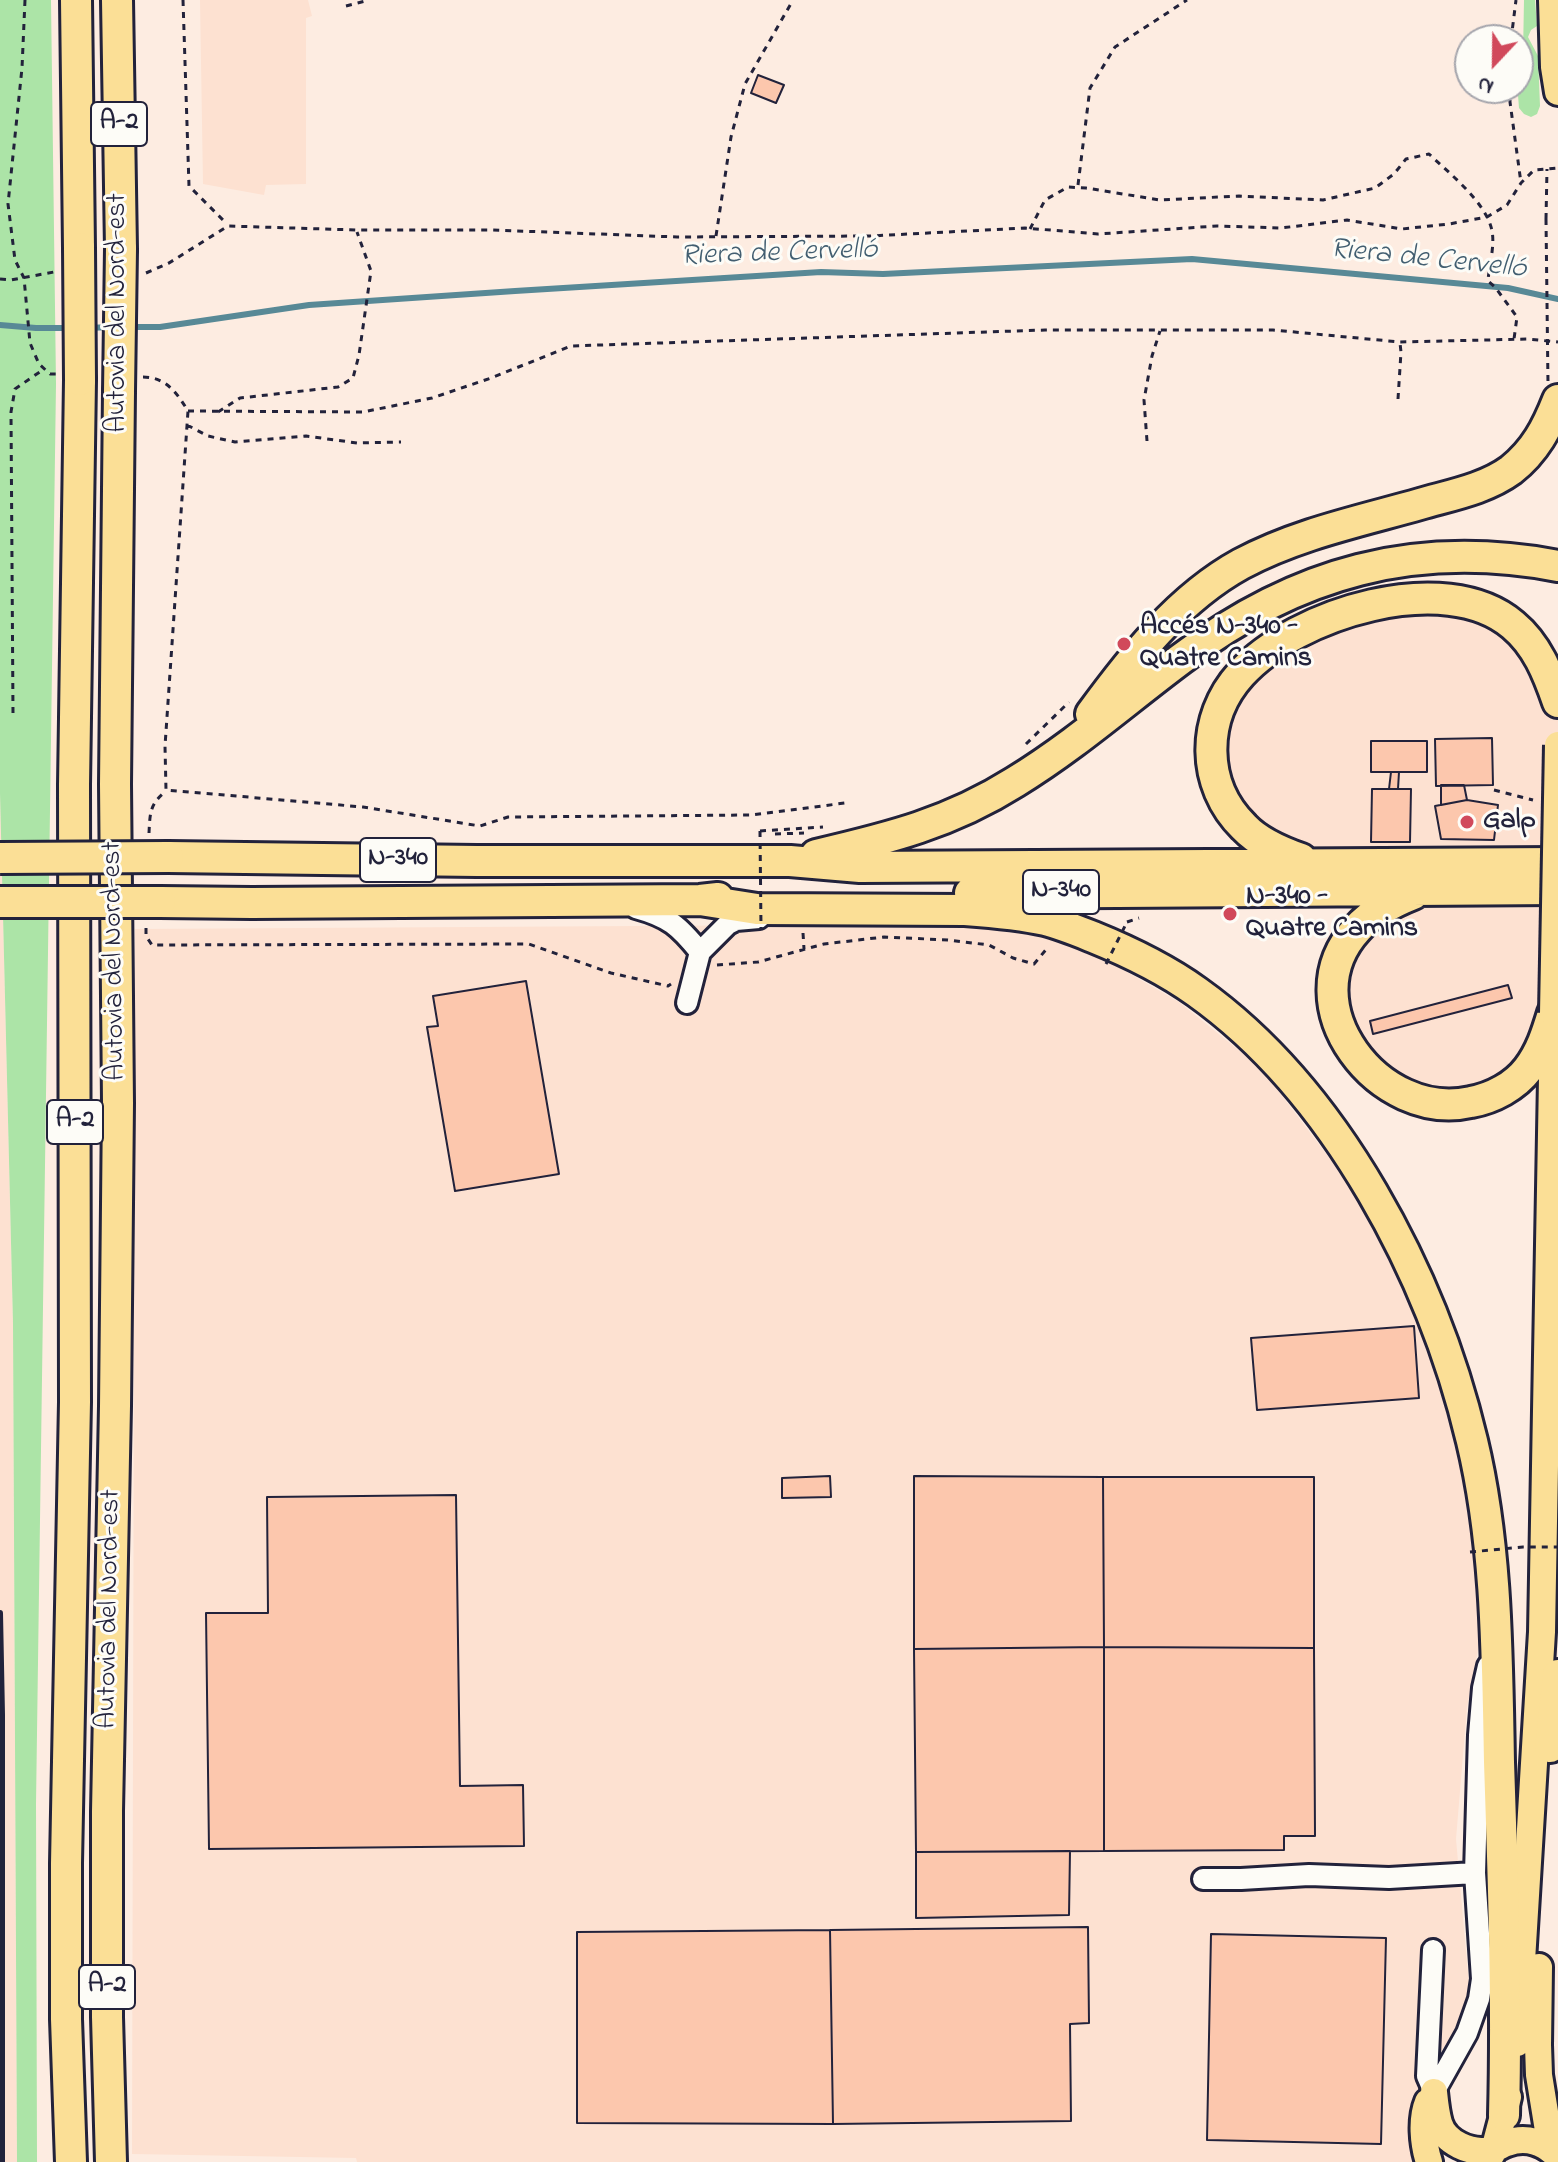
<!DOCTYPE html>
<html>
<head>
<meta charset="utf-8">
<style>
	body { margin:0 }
	#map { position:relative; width:1558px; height:2162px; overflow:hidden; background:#fdece1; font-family:"Indie Flower",sans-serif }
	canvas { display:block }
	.north { position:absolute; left:1454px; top:24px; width:80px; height:80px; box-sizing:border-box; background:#fdfcf7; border:2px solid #a5a5ac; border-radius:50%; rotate:202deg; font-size:22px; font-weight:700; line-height:32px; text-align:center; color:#22223b }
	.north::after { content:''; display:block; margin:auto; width:28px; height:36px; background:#d1495b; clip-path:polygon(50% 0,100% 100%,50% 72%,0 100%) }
</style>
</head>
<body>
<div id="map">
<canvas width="1558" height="2162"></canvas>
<div class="north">N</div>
</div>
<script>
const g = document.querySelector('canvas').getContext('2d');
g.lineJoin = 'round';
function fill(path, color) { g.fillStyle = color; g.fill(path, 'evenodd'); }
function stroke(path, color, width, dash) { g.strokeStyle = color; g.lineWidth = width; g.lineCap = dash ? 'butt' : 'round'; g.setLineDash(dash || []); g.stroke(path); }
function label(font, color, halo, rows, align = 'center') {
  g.font = font + ' "Indie Flower",sans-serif'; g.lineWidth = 6; g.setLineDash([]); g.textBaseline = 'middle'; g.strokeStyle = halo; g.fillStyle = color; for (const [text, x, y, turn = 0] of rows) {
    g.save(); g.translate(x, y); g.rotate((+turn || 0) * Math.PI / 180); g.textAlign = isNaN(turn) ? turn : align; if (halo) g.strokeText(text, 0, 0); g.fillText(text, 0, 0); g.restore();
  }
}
fill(new Path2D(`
	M200,0H308L312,16L306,18V184L266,185L264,195L203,184Z
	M1496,613L1558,702V1059L1500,1092L1387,1086L1334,982L1397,900L1284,853L1217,786L1229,690L1344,614Z
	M0,793L13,1324L17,2162H0Z
	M975,924L1035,935L1094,953L1179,1002L1261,1068L1337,1168L1396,1263L1445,1393L1469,1509L1481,1634L1467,1707L1456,1839L1469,1985L1462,2020L1418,2086L1416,2162H357L356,2158L132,2154L135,929Z`), '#fde1d1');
fill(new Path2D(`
	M0,0H51L56,384L36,1803L37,2162H17L13,1324L0,793Z
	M1524,0H1535L1537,26L1531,30L1528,37L1538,56L1540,106L1537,114L1531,117L1524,114L1519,108L1518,95L1523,54Z`), '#ace4a7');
stroke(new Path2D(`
	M0,325L36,328H72
	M127,327H160L309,305L515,291L821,272L883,274L1192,259L1508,288L1558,299
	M87,328L112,327`), '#588996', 6);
const building = new Path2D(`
	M758,75L784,85L776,103L751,93Z
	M1492,738L1493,785L1436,786L1435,739Z
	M1371,741H1427V772H1371Z
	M1391,772H1399L1398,789H1389Z
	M1441,785H1464L1467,800L1441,805Z
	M1372,789H1411L1410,842H1371Z
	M1467,800L1498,805L1494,840L1441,839L1435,806Z
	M526,981L559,1174L455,1191L427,1027L438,1026L433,996Z
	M1508,985L1512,998L1373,1034L1370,1021Z
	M1414,1326L1419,1398L1257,1410L1251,1338Z
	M830,1476L831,1497L782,1498V1478Z
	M914,1476L1103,1477L1104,1647L914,1649Z
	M1103,1477H1314V1648L1104,1647Z
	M456,1495L460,1786L523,1785L524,1846L209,1849L206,1613H268L267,1497Z
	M1104,1647V1851L916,1852L914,1649Z
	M1104,1647L1314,1648L1315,1836H1284V1850L1104,1851Z
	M1070,1851L1069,1915L916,1918V1852Z
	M1088,1927L1089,2023L1070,2024L1071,2121L833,2124L830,1930Z
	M830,1930L833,2124L577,2123V1932Z
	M1211,1934L1386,1938L1381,2144L1207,2140Z`);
fill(building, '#fcc7ad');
stroke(building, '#22223b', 2);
const minor = new Path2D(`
	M636,908C669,917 679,926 700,952
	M687,1003L700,952L728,924L736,920L759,918
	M1475,1873L1479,1735L1483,1688L1488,1666
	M1203,1879H1241L1309,1875L1389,1878L1475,1873L1482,1979L1479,1999L1467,2033L1434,2092
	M1433,1950L1427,2076L1434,2092`);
const major = new Path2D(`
	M1552,0L1554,67L1558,92
	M1539,1967L1538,2045L1539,2075L1551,2149
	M1517,2043L1542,1632L1553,1023
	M1434,2092C1435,2102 1436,2113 1439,2123C1445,2143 1471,2154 1490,2150C1496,2149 1501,2145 1507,2143C1526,2136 1545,2142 1558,2157
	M1428,2102C1421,2119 1423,2144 1429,2162
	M1487,2162L1494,2150L1508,2097`);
const highway = new Path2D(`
	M76,0L79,248
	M117,0L121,249
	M1091,714C1132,658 1179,598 1241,564C1297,534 1360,521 1420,504C1451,495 1485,489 1511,470C1535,451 1547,428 1558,400
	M816,855C889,838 950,823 1015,782C1074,746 1126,700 1181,659C1296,572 1416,539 1558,566
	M168,857L477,861H790L860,867L1558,863
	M1301,859C1281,852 1259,843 1244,827C1201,785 1201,718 1241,674C1295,614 1445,567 1513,625C1537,645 1548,673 1558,702
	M970,893L1558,889
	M1413,894C1393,902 1372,912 1357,929C1287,1005 1380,1123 1471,1102C1493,1098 1515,1086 1528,1069C1541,1052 1547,1033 1553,1013
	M700,900L757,909L965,910C992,912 1019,914 1045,920C1061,924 1078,931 1093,937C1130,952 1165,969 1197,992C1337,1092 1433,1277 1472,1441C1497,1545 1497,1655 1499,1762C1503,1880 1507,1997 1504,2115
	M160,902L252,903L700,900L718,898
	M1550,1747L1558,1675
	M71,2162L66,2019V1863L75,1402L74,785L80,380
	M111,2162L107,2017V1811L115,1406L118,1103L115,784L119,391`);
stroke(minor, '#22223b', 26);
stroke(major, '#22223b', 32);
stroke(highway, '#22223b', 36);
stroke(new Path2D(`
	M25,0L22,68L8,204L15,260L24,278L30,343L39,364L50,374H56
	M183,0L189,186L227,224
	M346,6L369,0
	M1511,40L1516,0
	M1510,88V102L1521,183
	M1078,185L1090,88L1115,47L1187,0
	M1546,219L1547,169
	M1030,229L1045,200L1068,187L1086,188L1160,200L1239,196L1323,200L1375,188L1394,174L1406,159L1429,154C1449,173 1487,203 1492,231C1495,246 1489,266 1488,281L1495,287L1517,317L1514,339
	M716,236L731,137L745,84L793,0
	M146,273L169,263L228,226L356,230H493L677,237L870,236L1025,228L1098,234L1217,226L1281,228L1347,220L1402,229L1449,224L1487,217L1507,205L1521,183L1534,170L1558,168
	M0,279L11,280L54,272
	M143,377C166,377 177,393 188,411L165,746L166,790L363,807L480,826L508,817L752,815L845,803
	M1398,399L1401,352L1400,343
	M188,411L363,412L432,398L491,378L571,346L1045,330H1273L1400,342L1528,339L1558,342
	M218,412L240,398L338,387L353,378L359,355L371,271L357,232
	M187,425L208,436L235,442L306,436L357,443L401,442
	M1147,441L1144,400L1152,356L1160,331
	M13,713L11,412L15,389L44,369
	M1026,744L1069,702
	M1494,790L1533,800
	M760,831L823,827
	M149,833C150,812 150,804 166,791
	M775,834L804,833
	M1127,922L1139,918
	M146,928V936L152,945L529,944L611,973L668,986L671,984
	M803,933L804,949
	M717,965L758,962L824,944L884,937L948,940L989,945L1013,958L1034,964L1049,946`), '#22223b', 3, [6, 6]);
stroke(minor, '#fdfcf7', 20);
stroke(major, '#fbdf96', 26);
stroke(highway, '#fbdf96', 30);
stroke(new Path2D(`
	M0,1613L2,1715V2162`), '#22223b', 6);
const majorBridge = new Path2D(`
	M1553,1013L1558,745`);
const highwayBridge = new Path2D(`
	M79,248L80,380
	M119,391L121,249
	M0,858L168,857
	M0,902H160`);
stroke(majorBridge, '#22223b', 32, []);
stroke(highwayBridge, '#22223b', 36, []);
stroke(new Path2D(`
	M1546,219L1548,384
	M760,831L761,929
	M1106,964L1127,922
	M1470,1552L1523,1547H1558`), '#22223b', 3, [6, 6]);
stroke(majorBridge, '#fbdf96', 26);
stroke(highwayBridge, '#fbdf96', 30);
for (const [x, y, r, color] of [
	[1124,644,8,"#d1495b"],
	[1467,822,8,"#d1495b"],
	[1230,914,8,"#d1495b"]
]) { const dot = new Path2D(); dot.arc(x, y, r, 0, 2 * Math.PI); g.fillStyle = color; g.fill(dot); stroke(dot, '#fdfcf7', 3); }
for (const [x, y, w] of [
	[119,124,56],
	[398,860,76],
	[1061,892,76],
	[75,1122,56],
	[107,1987,56]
]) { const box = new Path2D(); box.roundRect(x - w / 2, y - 22, w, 44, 6); g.fillStyle = '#fdfcf7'; g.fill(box); stroke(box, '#22223b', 2); }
label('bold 26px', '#22223b', null, [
	["A-2",119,124],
	["N-340",398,860],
	["N-340",1061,892],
	["A-2",75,1122],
	["A-2",107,1987]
]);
label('28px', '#22223b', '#fdfcf7', [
	["Autovia del Nord-est",119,313,-90],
	["Autovia del Nord-est",116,961,-91],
	["Autovia del Nord-est",111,1609,-89]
]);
label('bold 28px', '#22223b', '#fdfcf7', [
	["Accés N-340 -",1140,628],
	["Quatre Camins",1140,660],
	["Galp",1483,822],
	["N-340 -",1246,898],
	["Quatre Camins",1246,930]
], 'left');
label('italic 30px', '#425e70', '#fdfcf7', [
	["Riera de Cervelló",779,255,-2],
	["Riera de Cervelló",1428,261,6]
]);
</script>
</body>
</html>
